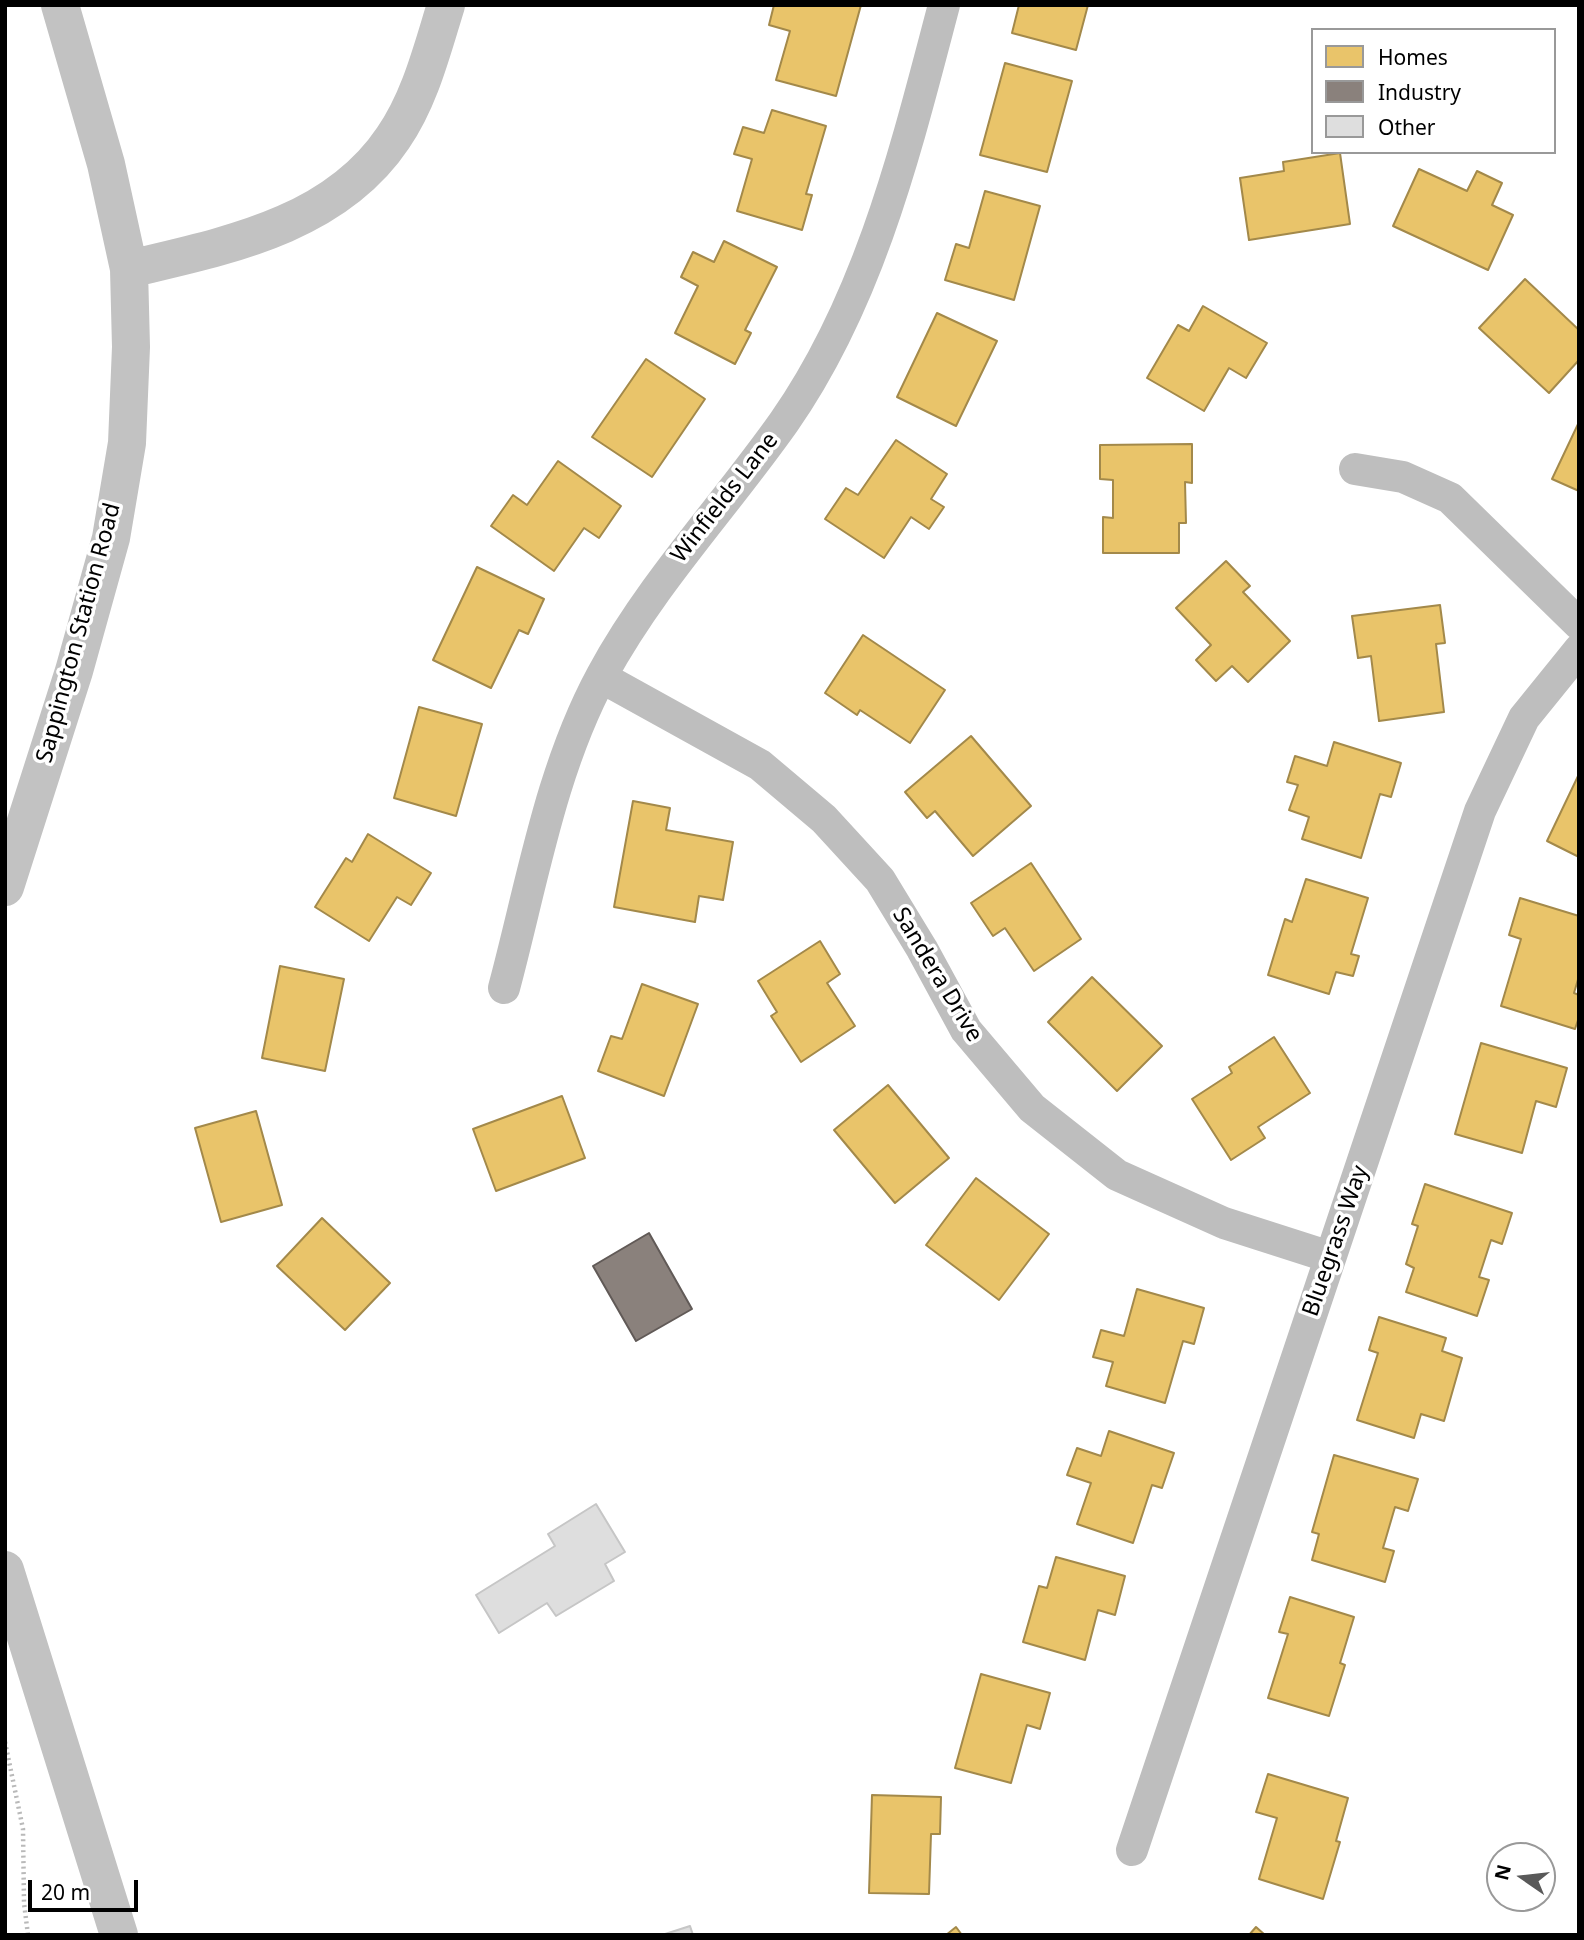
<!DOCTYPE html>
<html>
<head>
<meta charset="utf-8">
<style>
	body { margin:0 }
	#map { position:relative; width:1584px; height:1940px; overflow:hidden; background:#fff; font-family:"Noto Sans",sans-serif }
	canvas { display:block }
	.frame { position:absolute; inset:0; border:7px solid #000; pointer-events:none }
	.legend { position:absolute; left:1311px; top:28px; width:245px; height:126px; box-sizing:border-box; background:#fff; border:2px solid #999; margin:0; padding:9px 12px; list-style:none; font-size:21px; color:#000 }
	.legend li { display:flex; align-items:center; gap:14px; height:35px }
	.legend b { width:35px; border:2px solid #999 }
	.north { position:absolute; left:1486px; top:1842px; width:70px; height:70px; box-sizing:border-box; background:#fff; border:2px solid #999; border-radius:50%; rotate:284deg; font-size:19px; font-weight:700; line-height:28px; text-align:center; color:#000 }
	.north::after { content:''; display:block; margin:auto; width:24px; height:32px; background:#595959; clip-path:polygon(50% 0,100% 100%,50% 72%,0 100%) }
	.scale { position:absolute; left:28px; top:1880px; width:110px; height:32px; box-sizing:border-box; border:4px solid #000; border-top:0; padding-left:9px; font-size:21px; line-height:24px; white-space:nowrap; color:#000; -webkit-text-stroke:5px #fff; paint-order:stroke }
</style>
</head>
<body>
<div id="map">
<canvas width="1584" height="1940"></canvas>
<div class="frame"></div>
<ul class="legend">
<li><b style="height:19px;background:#e9c46a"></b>Homes</li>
<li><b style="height:19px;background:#8a817c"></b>Industry</li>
<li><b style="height:19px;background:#dedede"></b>Other</li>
</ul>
<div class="north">N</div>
<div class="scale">20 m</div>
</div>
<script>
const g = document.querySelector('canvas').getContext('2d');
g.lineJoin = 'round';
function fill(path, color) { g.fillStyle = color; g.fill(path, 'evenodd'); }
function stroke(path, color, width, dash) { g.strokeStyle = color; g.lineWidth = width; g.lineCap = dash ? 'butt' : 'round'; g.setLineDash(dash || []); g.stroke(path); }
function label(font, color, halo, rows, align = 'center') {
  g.font = font + ' "Noto Sans",sans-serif'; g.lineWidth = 7; g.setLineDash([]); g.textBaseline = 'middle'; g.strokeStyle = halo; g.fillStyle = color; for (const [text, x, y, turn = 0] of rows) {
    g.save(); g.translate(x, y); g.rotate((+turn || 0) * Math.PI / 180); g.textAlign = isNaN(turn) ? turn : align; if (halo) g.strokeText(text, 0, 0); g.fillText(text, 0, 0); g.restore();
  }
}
const homes = new Path2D(`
	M774,5H861L836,96L776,80L790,31L769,25Z
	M1019,5H1088L1076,50L1012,33Z
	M1005,63L1072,81L1047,172L980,155Z
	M772,110L826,126L806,194L812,195L802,230L737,211L752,159L734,154L743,127L764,133Z
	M1340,153L1350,224L1249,240L1240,178L1284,171L1283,162Z
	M1419,169L1467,191L1477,171L1502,183L1492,205L1513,215L1488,270L1393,226Z
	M985,191L1040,206L1014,300L945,280L956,244L969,248Z
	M724,241L777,267L745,330L751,333L735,364L675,333L698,286L681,277L693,252L714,262Z
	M1525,279L1579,330V360L1549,393L1479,328Z
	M1203,306L1267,343L1246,378L1229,368L1204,411L1147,378L1178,325L1189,331Z
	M937,313L997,341L956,426L897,397Z
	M646,359L705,399L652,477L592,437Z
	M1579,422V491L1552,479Z
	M896,440L947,474L931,499L944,507L929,529L911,517L884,558L825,519L846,488L858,495Z
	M1192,444V483L1185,482L1186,523H1179V553H1103V517L1113,518V480L1100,479V445Z
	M558,461L621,506L599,538L584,528L554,571L491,526L513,495L527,505Z
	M1226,561L1250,586L1243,592L1290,641L1248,682L1232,666L1216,681L1196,660L1211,645L1176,608Z
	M477,567L544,599L528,634L519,630L491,688L433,660Z
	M1440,605L1445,643L1436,644L1444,712L1379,721L1371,656L1358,658L1352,616Z
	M863,635L945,690L910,743L860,710L857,715L825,693Z
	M419,707L482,724L456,816L394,798Z
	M971,736L1031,806L973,856L935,811L927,818L905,792Z
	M1334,742L1401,763L1391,797L1380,794L1361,858L1302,839L1309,817L1289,810L1298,785L1287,782L1295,756L1327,766Z
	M1579,774V857L1547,841Z
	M633,801L670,808L666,830L733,842L723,900L699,896L695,922L614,907Z
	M368,834L431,873L411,905L397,897L369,941L315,907L346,858L352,862Z
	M1031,863L1081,939L1034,971L1005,928L993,936L971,903Z
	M1306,879L1368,898L1351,954L1359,956L1353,976L1336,972L1329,994L1268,975L1285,919L1292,922Z
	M1520,898L1579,916V976L1574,993L1579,995V1017L1575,1029L1501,1006L1521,939L1509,935Z
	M820,941L840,974L827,983L855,1026L801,1062L771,1016L777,1012L758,981Z
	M280,966L344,979L325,1071L262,1058Z
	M1092,977L1162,1046L1117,1091L1048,1022Z
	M642,984L698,1004L664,1096L598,1071L611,1036L622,1039Z
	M1274,1037L1310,1093L1258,1127L1265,1138L1231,1160L1192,1099L1232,1073L1229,1067Z
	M1481,1043L1567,1068L1556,1107L1536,1101L1522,1153L1455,1134Z
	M888,1085L949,1158L895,1203L834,1130Z
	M562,1096L585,1158L496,1191L473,1129Z
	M256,1111L282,1205L221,1222L195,1128Z
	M976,1178L1049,1234L999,1300L926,1245Z
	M1425,1184L1512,1213L1502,1244L1491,1240L1479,1277L1489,1280L1477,1316L1406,1292L1414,1268L1406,1264L1418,1226L1412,1224Z
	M322,1218L390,1283L345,1330L277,1266Z
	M1137,1289L1204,1308L1194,1344L1183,1341L1165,1403L1106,1386L1113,1362L1093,1357L1101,1330L1124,1336Z
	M1379,1317L1446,1338L1442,1351L1462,1358L1444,1421L1421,1414L1414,1438L1357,1420L1378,1353L1369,1350Z
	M1109,1431L1174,1453L1162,1488L1152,1485L1133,1543L1077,1524L1091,1483L1067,1475L1077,1448L1101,1456Z
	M1334,1455L1418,1479L1408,1511L1395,1507L1383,1548L1394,1551L1385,1582L1312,1560L1319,1534L1312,1532Z
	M1056,1557L1125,1576L1115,1615L1098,1610L1085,1660L1023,1642L1039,1586L1047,1588Z
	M1290,1597L1354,1617L1340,1663L1345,1665L1329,1716L1268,1698L1288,1634L1279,1632Z
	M981,1674L1050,1693L1040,1729L1027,1725L1011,1783L955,1768Z
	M1268,1774L1348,1798L1336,1841L1340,1842L1323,1899L1259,1879L1277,1818L1256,1812Z
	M872,1795L941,1797L940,1834H931L929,1894L869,1893Z
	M956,1927L962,1935H946Z
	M1256,1927L1265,1935H1249Z`);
fill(homes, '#e9c46a');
stroke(homes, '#a3894a', 2);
const industry = new Path2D(`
	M649,1233L692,1309L636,1341L593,1266Z`);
fill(industry, '#8a817c');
stroke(industry, '#615a57', 2);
const building = new Path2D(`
	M596,1504L625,1552L605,1564L614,1581L556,1616L547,1603L499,1633L476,1595L555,1546L548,1534Z
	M690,1926L693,1935H662Z`);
fill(building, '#dedede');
stroke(building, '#c6c6c6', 2);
stroke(new Path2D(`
	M5,1742L23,1829L24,1903L28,1935`), '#b9b9b9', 4.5, [2, 3.5]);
stroke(new Path2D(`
	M1355,469L1403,477L1450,498L1579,624
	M601,677L760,765L824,819L880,880L922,949L966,1030L1032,1108L1117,1175L1224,1223L1330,1257
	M504,988C532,884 550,771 602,675C652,583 724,507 784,422C870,299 906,149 944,5
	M1132,1850L1480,811L1524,718L1579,650`), '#bebebe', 32);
stroke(new Path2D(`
	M129,269C225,246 334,226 393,138C420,99 432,50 446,5
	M5,887L74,671L111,538L127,443L131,347L129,269L106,164L60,5
	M5,1570L119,1935`), '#c2c2c2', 38);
label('23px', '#000', '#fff', [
	["Winfields Lane",725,498,-52],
	["Sappington Station Road",79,633,-75],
	["Sandera Drive",937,975,59],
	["Bluegrass Way",1336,1241,-71]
]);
</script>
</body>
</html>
